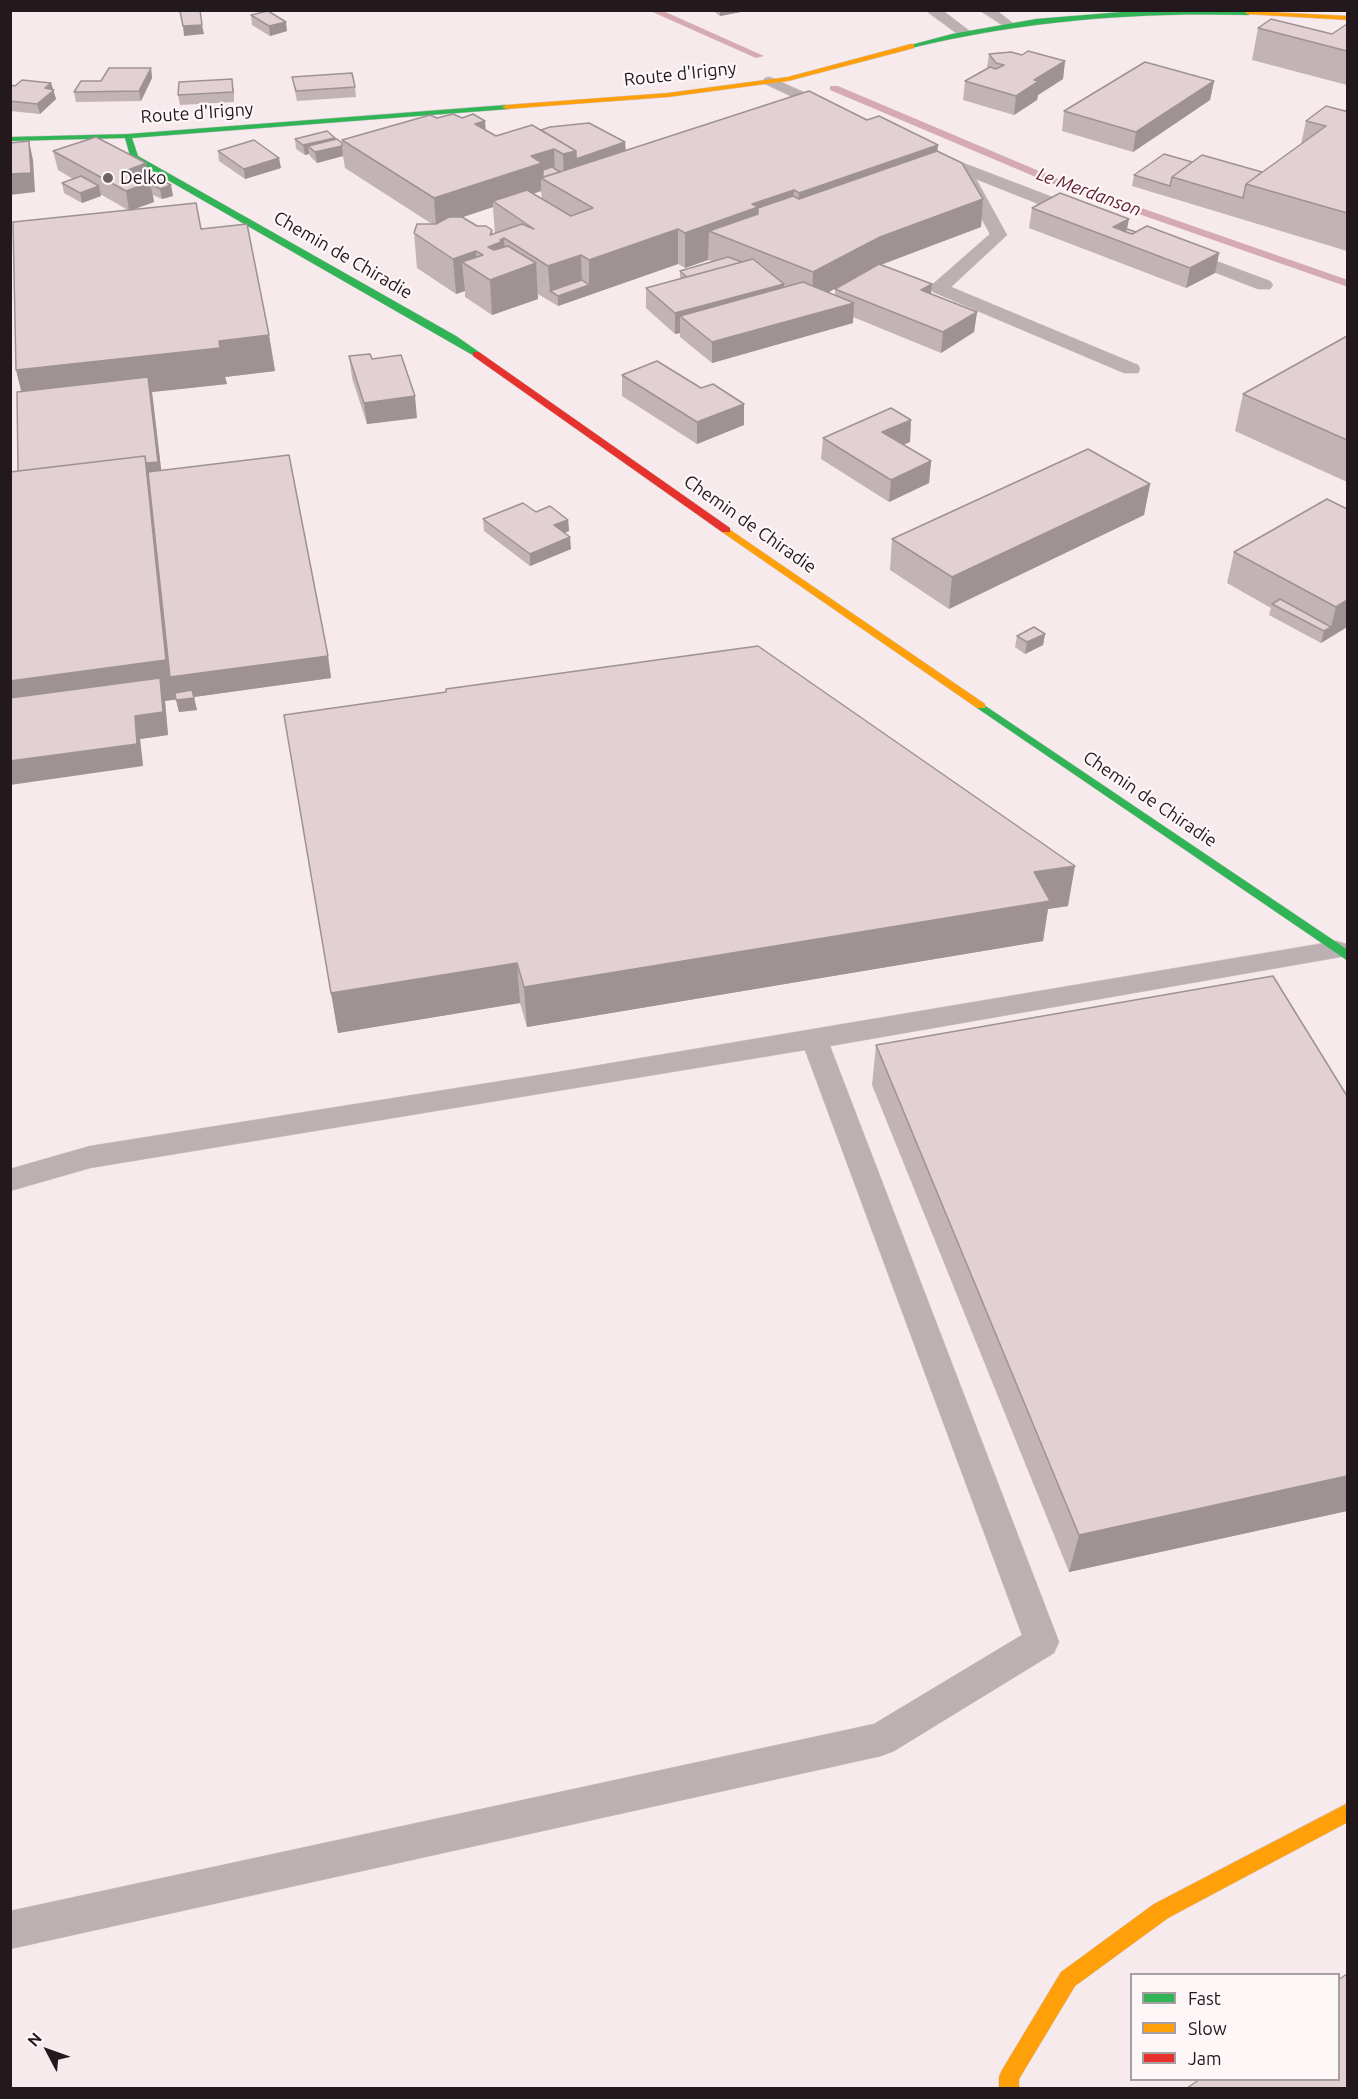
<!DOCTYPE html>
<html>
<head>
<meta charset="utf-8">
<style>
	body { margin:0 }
	#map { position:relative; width:1358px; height:2099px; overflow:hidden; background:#f7eaec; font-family:Ubuntu,sans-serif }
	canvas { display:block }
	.frame { position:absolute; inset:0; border:12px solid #23181b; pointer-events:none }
	.legend { position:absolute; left:1130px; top:1973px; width:210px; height:108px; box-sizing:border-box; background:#fdf7f8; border:2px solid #a69ea0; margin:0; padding:8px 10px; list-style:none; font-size:18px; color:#23181b }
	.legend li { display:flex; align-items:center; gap:12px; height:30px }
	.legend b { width:30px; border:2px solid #a69ea0 }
	.north { position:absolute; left:18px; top:2021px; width:60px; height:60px; -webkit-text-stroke:4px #fdf7f8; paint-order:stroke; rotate:311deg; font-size:16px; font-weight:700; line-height:24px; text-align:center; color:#23181b }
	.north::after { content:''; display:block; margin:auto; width:21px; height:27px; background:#23181b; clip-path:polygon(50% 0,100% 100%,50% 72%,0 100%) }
</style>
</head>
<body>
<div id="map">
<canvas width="1358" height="2099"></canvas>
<div class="frame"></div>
<ul class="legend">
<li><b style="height:8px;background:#30b455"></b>Fast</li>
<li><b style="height:8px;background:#ff9f0a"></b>Slow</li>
<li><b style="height:8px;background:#e5322d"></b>Jam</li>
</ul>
<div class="north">N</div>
</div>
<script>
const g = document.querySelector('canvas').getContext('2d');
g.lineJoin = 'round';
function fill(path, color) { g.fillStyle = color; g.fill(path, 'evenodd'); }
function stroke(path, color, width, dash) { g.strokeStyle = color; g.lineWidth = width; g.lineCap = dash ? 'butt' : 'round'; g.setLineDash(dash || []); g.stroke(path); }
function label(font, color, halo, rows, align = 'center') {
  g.font = font + ' Ubuntu,sans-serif'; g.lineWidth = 4.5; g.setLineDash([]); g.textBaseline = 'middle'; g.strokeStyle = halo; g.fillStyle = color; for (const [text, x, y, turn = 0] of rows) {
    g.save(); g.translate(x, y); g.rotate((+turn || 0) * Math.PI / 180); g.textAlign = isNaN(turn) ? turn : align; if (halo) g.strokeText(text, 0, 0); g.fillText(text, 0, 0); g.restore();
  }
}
fill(new Path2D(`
	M648,10H661L764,56L756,58Z
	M830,86H838L1058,179L1348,280V287L1050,183L830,90Z`), '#d5aab3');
const lane = new Path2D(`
	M925,10H942L971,32L969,35H959Z
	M979,10H996L1014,24L1007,28Z
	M770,77L837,107L840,110L832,115L827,113L765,84L763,81L765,78Z
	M932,151L1086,210L1088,214L1080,219L1074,218L976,179L1007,235L951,287L1138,365L1140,369L1138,373H1124L933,292L930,288L933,284L990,234L957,174L958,172L926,159L924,156L926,153Z
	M1181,248L1270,281L1273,285L1270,289H1258L1175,257L1172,253L1175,249Z
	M1337,941L1346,944V956L830,1046L1059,1642L1054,1653L894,1751L881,1756L10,1949V1911L874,1724L1022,1635L805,1050L90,1168L10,1191V1169L90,1146L552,1073Z`);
const fast = new Path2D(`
	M1146,10H1234L1252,13L1248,15C1133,12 1023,21 911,48L907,46L952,34L1036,19Z
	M506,105L510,107L509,109L132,138L138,156L456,336L479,352V356L476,357L131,159L125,138L10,141V137L128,134Z
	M981,703L1348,950V961L977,708L975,706Z`);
const slow = new Path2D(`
	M1248,11L1348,16V20L1246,14V12Z
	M911,44H914V48L788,81L668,97L506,109L502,107L506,105L668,93L788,77Z
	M726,527L985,704V708H977L722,532L721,530Z
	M1348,1803V1822L1168,1918L1075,1986L1019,2079V2088H999V2077L1002,2070L1061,1972L1154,1904Z`);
const jam = new Path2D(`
	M473,352H479L730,528V532H722L473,356Z`);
stroke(lane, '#d0c5c7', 1);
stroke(fast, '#d0c5c7', 1);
stroke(slow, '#d0c5c7', 1);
stroke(jam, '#d0c5c7', 1);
fill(lane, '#bbb0b2');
fill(fast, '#30b455');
fill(slow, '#ff9f0a');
fill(jam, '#e5322d');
fill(new Path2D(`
	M712,10H751L720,16Z
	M251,15L287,31L270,36L252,25Z
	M1347,24V85L1252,60L1258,28L1332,34Z
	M989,54L1022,55L1065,61L1063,79L1038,95L1037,100L1014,115L963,100L965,81L987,68Z
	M151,68L152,78L141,101L76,102L74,92Z
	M292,77L355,87L356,97L297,101Z
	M1214,81L1210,100L1133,152L1062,131L1064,111Z
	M51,83L56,99L40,114L10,111V85L15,86Z
	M234,88V102L180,105L178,95Z
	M1347,110V251L1132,186L1134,175L1192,162L1262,172L1301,144L1306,121L1345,111Z
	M437,118H462L485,121V130L496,136L541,130L625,142L626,150L867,120L937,151L983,199L981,227L880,264L931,294L977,312L974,332L941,353L853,317V323L712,363L680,337V333L675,334L646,308V288L680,279V271L712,261L708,260L685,268L678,264L558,306L538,294V299L492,315L465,297V291L456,294L417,268L414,233L432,224L345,168L343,156L317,163L310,156L309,154L305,155L296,149L295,139L335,138L336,139L342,143V140ZM541,191L542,199L533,194ZM493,207L495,234L493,235L463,217ZM847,282L835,289V295L828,292Z
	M53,151L146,163L148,173L173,196L162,199L153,195L154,202L132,210L201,229L269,335L275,371L225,377L227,384L152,392L161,470L328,656L331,678L194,697L197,710L179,712L176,699L165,701L168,735L140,739L143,766L18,471L21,391L128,210L100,194L101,196L82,203L64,193L62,183L73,179L58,170Z
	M218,151L281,168L245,179L219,161Z
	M1032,208L1127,229L1136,232L1219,253L1215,273L1186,288L1029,228Z
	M1347,336V482L1235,431L1243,394Z
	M349,356L372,359L417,418L367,424L352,378Z
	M622,375L701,388L744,404V425L697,444L622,396Z
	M911,420L910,442L902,445L931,461L929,483L889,502L821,459L823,438Z
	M1150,484L1144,515L949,609L890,570L892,539Z
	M1327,499L1347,627L1321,643L1269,615L1271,608L1227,583L1234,552Z
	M536,512L568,520L569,531L564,533L571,549L530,566L484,531L483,519Z
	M1045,634L1043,645L1025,654L1015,647L1017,636Z
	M284,715L1068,906L1048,909L1043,941L527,1027L520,1003L338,1033Z
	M876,1045L1347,1096V1511L1069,1572L872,1085Z`), '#c2b3b5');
fill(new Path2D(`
	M720,10H751L720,16Z
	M286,22L287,31L270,36L269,26Z
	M202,25L204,34L184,36L183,26Z
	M1065,61L1063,79L1038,95L1037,100L1014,115L1016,96L1034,80Z
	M151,68L152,78L141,101L139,91Z
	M1214,81L1210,100L1133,152L1136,132Z
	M51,83L56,99L40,114L37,104L45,88Z
	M485,121L487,148L475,124Z
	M335,138L336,147L342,146L343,156L317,163L315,152L308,146L309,154L305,155L303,145Z
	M29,141L33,160L35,192L10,195V174Z
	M625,142L626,162L564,182L563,154L576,151Z
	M938,145L935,179L797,227L799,193Z
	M554,149L555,175L541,178V191L499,205L493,201V207L436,226L434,198L531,156Z
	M279,158L281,168L245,179L244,169Z
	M146,163L154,202L129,211L126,191L128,170Z
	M171,185L173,196L162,199L160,189Z
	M99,186L101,196L82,203L80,193Z
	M794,190L792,224L709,231L708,260L685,268V233L752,204Z
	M983,199L981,227L878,266L812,301L813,272L880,237Z
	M1129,219L1125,239L1113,227Z
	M678,229V264L558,306V296L550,291L548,266L581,255L582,287L589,285V260Z
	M492,230L493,245L504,238L506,274L536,263L538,299L492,315L488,247L490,235Z
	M476,251L477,271L462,262L465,291L456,294L453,259Z
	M1219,253L1215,273L1186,288L1190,268Z
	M784,284L783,304L680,316V333L675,334V313Z
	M932,284L930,305L921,290Z
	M854,303L853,323L712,363V342Z
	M977,312L974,332L941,353L943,332Z
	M269,335L275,371L225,377L227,384L152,392L164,493L328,656L331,678L165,701L168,735L140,739L143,766L10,785V681L26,509L25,407L16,370L219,341Z
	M415,396L417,418L367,424L364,403Z
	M744,404V425L697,444V422Z
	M911,420L910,442L880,454L882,432Z
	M931,461L929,483L889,502L891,480Z
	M1150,484L1144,515L949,609L952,577Z
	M568,520L569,531L555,537L554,525Z
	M570,537L571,549L530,566V554Z
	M1347,600V627L1321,643L1324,631L1331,627L1336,607Z
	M1045,634L1043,645L1025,654L1027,642Z
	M194,698L197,710L179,712L176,700Z
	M1075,866L1068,906L1048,909L1043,941L527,1027L524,987L1034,872Z
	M517,963L520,1003L338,1033L331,993Z
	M1347,1476V1511L1069,1572L1079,1535Z`), '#9e9294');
const building = new Path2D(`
	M200,10L202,25L183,26L180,11Z
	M268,11L286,22L269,26L251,15Z
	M1271,19L1332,34L1347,24V51L1258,28Z
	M1028,51L1065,61L1034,80L1039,81L1016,96L965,81L990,67L996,69L1004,65L996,63L989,54L1011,52L1022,55Z
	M1145,62L1214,81L1136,132L1064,111Z
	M109,68H151L139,91L74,92L81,81H101Z
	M352,73L355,87L296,91L292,77Z
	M232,79L233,92L178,95L179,82Z
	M22,80L51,83L45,88L54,90L37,104L10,101V85L15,86Z
	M809,91L867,120L879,116L938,145L799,193L794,190L752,204L758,207L685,233L678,229L589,260L581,255L548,266L504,238L500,240L501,242L488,247L494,250L508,246L536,263L490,280L462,262L483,255L476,251L453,259L414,233L417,224H436L449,217H462L477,226H486L492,230L490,235L522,224L534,229L493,201L527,190L571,216L593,208L541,178Z
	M1326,106L1345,111L1347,110V213L1246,184L1326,126L1306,121Z
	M453,114L462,118L473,114L485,121L475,124L496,136L532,125L576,151L563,154L554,149L531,156L542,163L434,198L342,140L430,115L437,118Z
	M589,123L625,142L576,159V151L541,130L550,127Z
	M327,131L335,138L303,145L295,139Z
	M96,137L146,163L128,170L150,182L126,191L53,151Z
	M337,139L342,143V146L315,152L308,146Z
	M254,140L279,158L244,169L218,151Z
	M29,141L31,173L10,174V143Z
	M937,151L962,163L983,199L880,237L813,272L709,231L758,214V208L793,196L799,199Z
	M1164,154L1192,162L1172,177L1170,186L1134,175Z
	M1202,155L1262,172L1246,184L1243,198L1172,177Z
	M552,167L560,172L543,177V170Z
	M148,173L171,185L160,189L151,184L150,182L139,176Z
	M81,176L99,186L80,193L62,183Z
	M1060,193L1129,219L1113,227L1132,234L1147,226L1219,253L1190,268L1032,208Z
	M196,203L201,229L247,224L269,335L219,341L220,348L16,370L13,222Z
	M1127,229L1136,232L1132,234L1123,231Z
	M728,257L742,262L687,277L680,271Z
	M753,259L784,284L675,313L646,288Z
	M879,264L932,284L921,290L977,312L943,332L835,289Z
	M582,280L589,285L558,296L550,291Z
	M803,282L854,303L712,342L680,316Z
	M1347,336V440L1243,394Z
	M370,354L372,359L401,355L415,396L364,403L349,356Z
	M657,361L701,388L713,384L744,404L697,422L622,375Z
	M148,377L158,462L146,463L145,456L18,471L17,392Z
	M891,408L911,420L882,432L931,461L891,480L823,438Z
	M1088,449L1150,484L952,577L892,539Z
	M289,455L328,656L170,677L148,472Z
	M145,456L166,660L10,681V472Z
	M1327,499L1347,509V600L1336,607L1234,552Z
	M523,503L536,512L550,506L568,520L554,525L570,537L530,554L483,519Z
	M1280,599L1331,627L1324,631L1272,604Z
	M1034,627L1045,634L1027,642L1017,636Z
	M758,646L1075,866L1034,872L1050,901L524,987L517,963L331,993L284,715L446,692V689Z
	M160,678L163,712L135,716L137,744L10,761V698Z
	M192,690L194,698L176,700L175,693Z
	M1273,976L1347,1096V1476L1079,1535L876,1045Z
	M1347,1974V2088H1187L1200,2079H1338V1980Z`);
fill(building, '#e2d0d3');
stroke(building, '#9e9294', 1.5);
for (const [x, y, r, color] of [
	[108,178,6,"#6d6264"]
]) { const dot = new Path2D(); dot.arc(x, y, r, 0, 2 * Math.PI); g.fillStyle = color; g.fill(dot); stroke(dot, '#fdf7f8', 2); }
label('18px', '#23181b', '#fdf7f8', [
	["Route d'Irigny",680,74,-6],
	["Route d'Irigny",197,113,-4],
	["Chemin de Chiradie",343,255,30],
	["Chemin de Chiradie",750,524,35],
	["Chemin de Chiradie",1150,799,34]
]);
label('18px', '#23181b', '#fdf7f8', [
	["Delko",120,178]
], 'left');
label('italic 18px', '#5c182d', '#fdf7f8', [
	["Le Merdanson",1089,192,20]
]);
</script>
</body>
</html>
